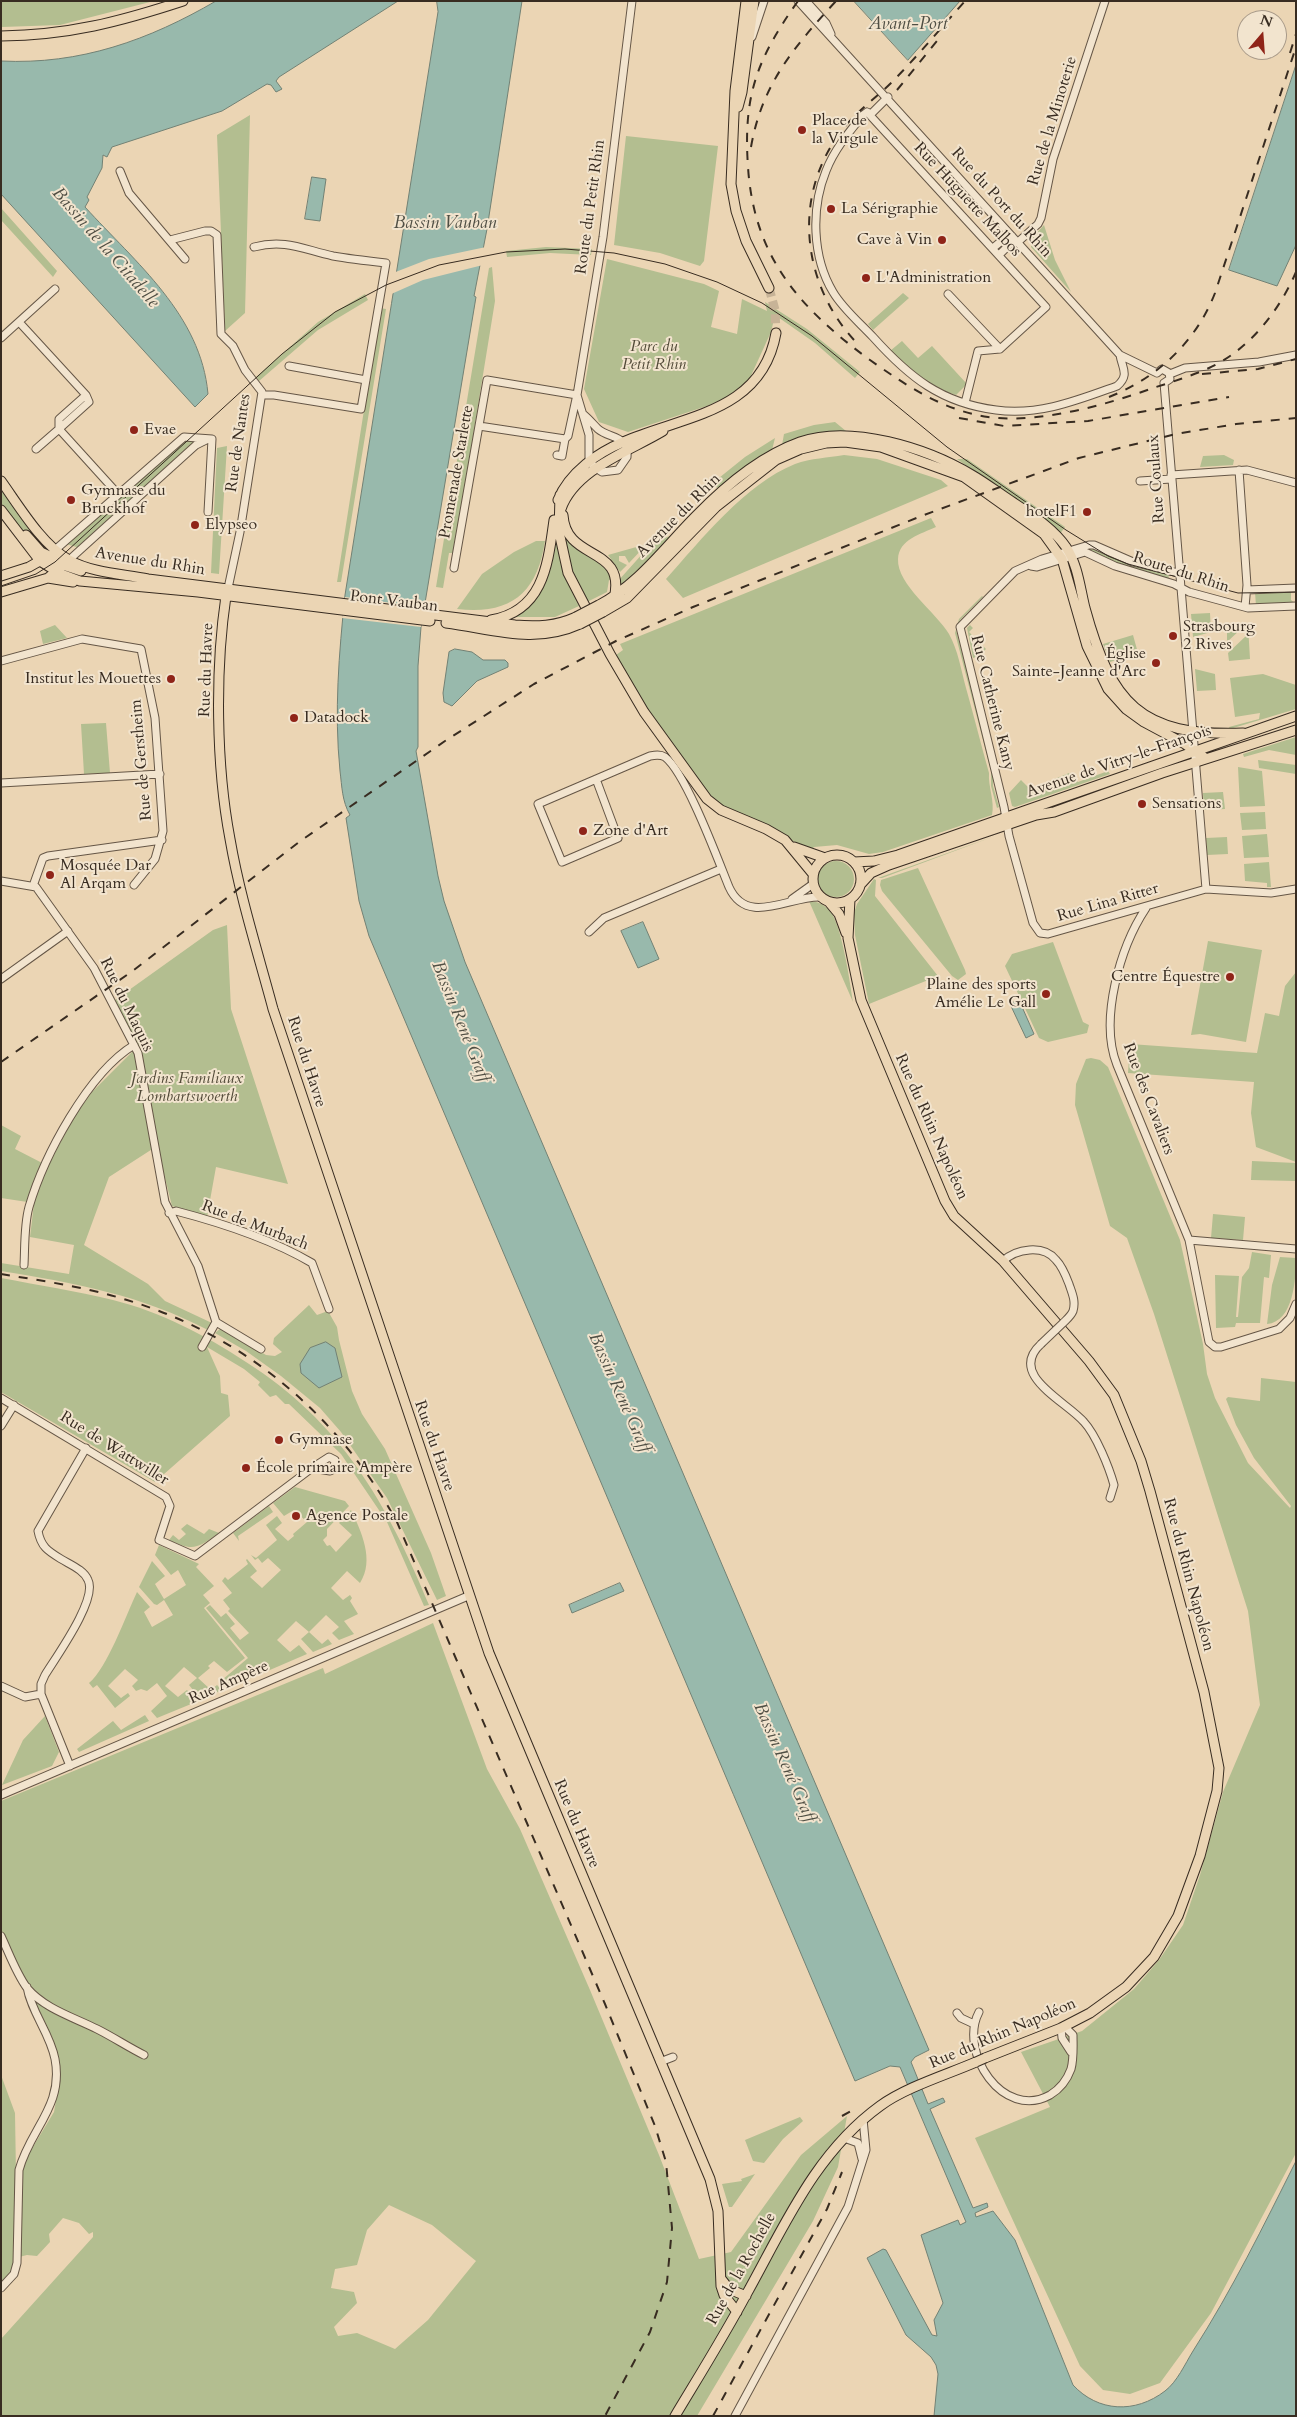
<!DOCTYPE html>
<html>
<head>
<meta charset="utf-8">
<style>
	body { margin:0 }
	#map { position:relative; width:1297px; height:2417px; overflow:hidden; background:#ebd5b4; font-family:Cardo,serif }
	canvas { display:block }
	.frame { position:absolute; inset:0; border:2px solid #382c21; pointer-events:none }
	.north { position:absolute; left:1237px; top:10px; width:50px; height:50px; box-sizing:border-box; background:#f2e4ce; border:1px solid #a89a89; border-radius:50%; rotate:18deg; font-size:14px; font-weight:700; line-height:20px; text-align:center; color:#382c21 }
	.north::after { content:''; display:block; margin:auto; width:18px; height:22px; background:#8f2418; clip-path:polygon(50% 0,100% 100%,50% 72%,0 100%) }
</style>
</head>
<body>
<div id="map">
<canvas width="1297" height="2417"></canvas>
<div class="frame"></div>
<div class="north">N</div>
</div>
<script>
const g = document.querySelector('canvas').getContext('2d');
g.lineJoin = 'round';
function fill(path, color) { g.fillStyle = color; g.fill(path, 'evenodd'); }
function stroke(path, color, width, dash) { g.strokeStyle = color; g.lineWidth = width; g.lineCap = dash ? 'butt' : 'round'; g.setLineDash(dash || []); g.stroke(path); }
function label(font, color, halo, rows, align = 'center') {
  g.font = font + ' Cardo,serif'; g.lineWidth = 4; g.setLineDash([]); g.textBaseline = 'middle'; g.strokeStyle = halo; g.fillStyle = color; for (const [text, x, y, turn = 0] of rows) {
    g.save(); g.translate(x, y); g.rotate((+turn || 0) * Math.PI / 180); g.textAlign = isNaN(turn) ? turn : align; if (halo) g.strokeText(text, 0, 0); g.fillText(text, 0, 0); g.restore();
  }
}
fill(new Path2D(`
	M1,1H154L60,25L2,27Z
	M250,115L245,313L225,331L217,135Z
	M626,136L718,146L704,261L700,266L660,253L614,245Z
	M1,208L57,271L53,277L1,220Z
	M1044,225L1055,260L1071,292L1031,247L1033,237Z
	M546,247L592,249L591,255L550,253L507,257L506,251Z
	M607,259L704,284L719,291L711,327L737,334L742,299L767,311L765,302L807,329L860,372L855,378L815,343L775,315L771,332L749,380L732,395L707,406L628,432L599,422L584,389Z
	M492,267L495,301L454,553H449L443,588L436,587L489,268Z
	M903,293L909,298L873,330L868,324Z
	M365,294L368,300L318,330L259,381L256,377L318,322Z
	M380,308L386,309L341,582H337Z
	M902,341L918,358L932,346L967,384L956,395C929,387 909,371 890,351Z
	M835,422L846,431L830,432L782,445L784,434L814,425Z
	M775,438L772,450L720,488L709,486L745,457Z
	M183,439H197L80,548L66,544Z
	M227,446L219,574L211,573L217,448Z
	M844,455L877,459L941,480L948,486L683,598L666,579C701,540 745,484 795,464C811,458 828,458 844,455Z
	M1224,455L1234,460L1233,465L1200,467L1203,456Z
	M957,459H967L1065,527L1060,534Z
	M1,486L45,545V551L14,522L1,505Z
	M931,518L936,527C921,534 899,539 898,559C897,585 936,612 949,634C958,650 961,670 966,688C974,716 981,745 989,773C988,787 995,801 992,815L883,852L869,854L837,845L814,847L810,851L767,826L726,810L709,797L652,719L610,650L612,649L616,655L623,650L620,644Z
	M555,534L565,575L579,606L555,617H511L527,603Z
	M563,535L575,548L604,562L613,578L609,580L607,592L585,603L575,583Z
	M673,535L618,591V581L653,542Z
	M536,541H545C537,594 510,615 457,609L482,574L514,552Z
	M647,544L629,563L625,556H619V561L627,565L620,572L608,555Z
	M1089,547L1168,573L1169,579L1123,567L1086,549Z
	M1291,590V600L1296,604L1256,606L1255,592Z
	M982,596L983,597L960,620L956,630L993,771V786L999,807L997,808L991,786V771L955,633L959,619Z
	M990,604L970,625L973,628L969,632L986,649L979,656L973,658L967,628Z
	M1210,613L1211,632L1193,637L1191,614Z
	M55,625L67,638L43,644L40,631Z
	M1248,625L1250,659L1229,661L1228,653L1247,635L1241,629L1227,642V632Z
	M1133,635L1138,653L1110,662L1103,644Z
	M1195,669L1215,674L1216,690L1197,691Z
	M1263,674L1296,685V709L1230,729L1229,727L1259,719L1260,713L1235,717L1230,678Z
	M106,723L110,773L84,774L81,724Z
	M1296,737V755L1269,750L1244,757L1243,754Z
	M1258,760L1296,765V774L1259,768Z
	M1238,767L1262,771L1265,806L1240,807Z
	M1108,771L1110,774L1015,807L1012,806L1009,793L1021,780L1030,789L1069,773L1078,782Z
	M1223,792L1225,809L1204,810L1203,793Z
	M1265,812L1266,829L1242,830L1240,813Z
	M1267,834L1269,857L1244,858L1242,836Z
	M995,836L882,878H878Z
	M1227,837L1228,854L1207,855L1206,838Z
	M818 879a18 18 0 1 1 36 0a18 18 0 1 1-36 0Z
	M1269,862L1271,887H1267V883L1245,881L1244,864Z
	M918,868L965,970L966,974L958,980L952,976L882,891L880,885L881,880Z
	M874,879L876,880L875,896L938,976L869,1004L855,935L854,913L857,904Z
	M809,901C817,901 825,905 830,911C842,925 850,983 853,1002Z
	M227,925L231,1009L288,1184L216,1167L207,1217L172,1206L157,1146L109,1177L84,1245L148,1284L165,1301L212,1323L208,1330C141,1295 75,1283 1,1271V1263L69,1274L74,1245L30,1237L34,1203L1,1198V1125L21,1136L15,1149L48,1166L74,1117L92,1092L138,1046L115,1000L213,930Z
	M1208,941L1262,950L1246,1042L1200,1034L1191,1035Z
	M1053,942L1083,1022L1089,1025L1087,1033L1048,1042L1039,1038L1005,966L1012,954Z
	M1296,972V1162L1256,1147L1251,1113L1254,1082L1128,1073L1130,1044L1257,1053L1265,1013L1279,1016L1285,986Z
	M1091,1058L1100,1060L1108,1067L1180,1240L1203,1344L1207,1374L1215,1398L1248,1463L1290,1508L1291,1506L1254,1458L1236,1425L1226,1399L1228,1397L1260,1401L1261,1378L1296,1382V2153L1211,2313L1160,2383L1130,2394L1103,2390L1080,2366L975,2138L1050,2107L1021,2052L1082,2031L1134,1989L1159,1960L1183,1925L1200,1875L1223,1792L1260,1705L1248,1611L1154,1314L1127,1238L1110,1226L1075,1105L1076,1084L1086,1059Z
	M1252,1161L1296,1163V1181L1251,1180Z
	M1213,1214L1245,1217L1243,1240L1211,1238Z
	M1252,1252L1271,1255L1269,1278L1264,1277L1260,1323H1236L1235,1327L1216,1328L1215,1275L1239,1276L1236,1317H1238L1242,1277L1249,1268Z
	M1280,1257L1296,1258C1296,1277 1294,1322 1267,1324L1272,1285Z
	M1,1278C38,1285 76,1291 113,1300C161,1312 205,1335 246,1362C341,1422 387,1503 429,1605L424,1606L387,1522L341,1454L289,1404H285L276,1395L270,1397L258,1385L260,1382L244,1369L207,1347L220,1376L221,1393L228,1395L230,1416L155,1482L1,1392Z
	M309,1305L317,1315L328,1311L337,1327L339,1340L352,1391L362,1414L385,1449L431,1553L446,1596L437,1600L387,1498L341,1432L320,1408L281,1376L246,1351L215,1333L221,1328L266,1355L275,1356L282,1352L273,1344L274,1338Z
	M295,1487L345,1501L349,1506L327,1529V1536L323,1540L327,1546L330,1545L336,1552L352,1535L339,1523L351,1510C361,1531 375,1560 360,1583L347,1571L331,1588L343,1600L350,1595L352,1598L350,1601L358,1614L344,1621L354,1634L339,1640L332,1633L339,1627L326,1615L309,1632L322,1644L328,1639L332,1644L313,1652L301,1639L309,1632L296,1621L277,1640L290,1652L299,1645L307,1654L228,1688L222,1680L248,1658L206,1608L210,1605L221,1617L226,1613L235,1624L230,1628L240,1640L249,1633L228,1611L230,1609L223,1600L232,1593L222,1581L225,1577L228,1580L248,1564L246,1560L247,1559L257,1571L250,1577L262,1588L281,1570L268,1558L262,1563L258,1558L255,1560L251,1555L256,1558L277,1540L266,1525L277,1516L282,1523L275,1529L288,1541L294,1536L293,1534L307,1522L294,1510L284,1516L273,1503Z
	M269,1506L273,1512L238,1536L239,1541L233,1533Z
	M187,1524L204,1534L209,1529L219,1533C197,1548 194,1552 169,1540L173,1535L179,1540L186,1534L181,1529Z
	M159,1545L199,1564L196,1567L214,1586L203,1595L210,1603L204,1608L245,1658L227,1672L214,1661L208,1666L210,1668L198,1678L211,1690L217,1685L222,1690L201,1700L189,1685L197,1678L184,1667L165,1686L178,1697L187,1690L196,1702L157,1718L151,1711L167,1696L157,1683L147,1691L141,1689L136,1691L132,1686L138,1680L125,1669L108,1686L121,1698L128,1693L130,1696L115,1708L97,1685L93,1688L89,1683C107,1669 126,1615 137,1592L150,1607L144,1612L152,1627L173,1615L164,1600L157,1605L154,1604L139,1587L152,1561L165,1576L155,1584L164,1599L186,1585L178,1570L171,1575L155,1555Z
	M433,1623L487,1769L520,1829L590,1990L659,2155L699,2259L731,2252L801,2155L847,2116L838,2167L813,2221L697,2416H1V2339L93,2237V2232L89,2234L79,2223L63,2218L49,2234L50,2242L37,2256L27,2255L15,2258L9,2277L1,2284V2075L15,2113L16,2175L54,2112L60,2078L52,2037L1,1942V1801L323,1668L325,1674ZM389,2205L432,2225L476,2261L428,2320L395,2349L357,2333L338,2336L334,2327L357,2303L354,2292L331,2288L335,2269L357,2265L367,2230Z
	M145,1715L149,1721L79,1752L77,1749L113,1721L121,1730Z
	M45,1716L59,1752L52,1766L2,1785L23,1740Z
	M800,2117L803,2121L783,2139L764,2163L753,2161L745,2140Z
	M755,2174L732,2207H729L722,2184L742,2181L741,2179Z`), '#b3be90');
const water = new Path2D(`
	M216,1H398L279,77L276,81L282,89L276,92L271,85L267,84L222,111L112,147L107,157L103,155L102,168L87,197L89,200L85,207C136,263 201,315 208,394L195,407L1,194V61C80,65 149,40 216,1Z
	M437,1H522L487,229L474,296L476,297L421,627L418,666V747L416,751L438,876L444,901L465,962L929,2050L915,2057L911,2062L928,2104L943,2098L945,2102L930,2109L973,2208L987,2203L988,2207L975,2213L976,2217L993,2211L1015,2240L1073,2385C1098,2412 1135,2414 1165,2391C1177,2382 1185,2364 1193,2351C1232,2290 1264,2225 1296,2161V2416H934L938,2374L936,2365L931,2357L906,2335L867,2258L883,2249L886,2250L932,2335L937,2336L934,2320L943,2303L921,2235L958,2220L960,2225L966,2222L900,2067L890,2066L855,2081L369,936L359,901L346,818L350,815C342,801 342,787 340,771C334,712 339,653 345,595L438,12Z
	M854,1H960L908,60Z
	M1296,65V245L1277,286L1229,270Z
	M312,177L326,179L320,221L305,219Z
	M455,649L472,652L483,660H505L508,663V667L477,681L452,706L444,702L443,693L449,652Z
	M643,922L659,959L638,968L621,931Z
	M1019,1000L1034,1034L1026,1038L1010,1004Z
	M326,1342L335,1348L342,1377L319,1388L301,1373L300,1364L310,1348Z
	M620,1583L624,1591L572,1613L569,1605Z`);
fill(water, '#98b9ac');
stroke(water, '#728174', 1);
fill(new Path2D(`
	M486,247L483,265L423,280L389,295L393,273L429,259Z
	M345,597L424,607L421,627L342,618Z`), '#ebd5b4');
stroke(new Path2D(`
	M769,288L775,310L776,333`), '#c7b397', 9, [9, 4.5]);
const minor = new Path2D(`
	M798,1L1120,355L1157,373
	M806,1L826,23L831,34
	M752,37L764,1
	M888,97L871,114L867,112L863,115C849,132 834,150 826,171C811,208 812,257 833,292C843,309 860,323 873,337C909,377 941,403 996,410C1039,416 1078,400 1117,386C1130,375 1122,368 1120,355
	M867,112L1046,307L1000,349L978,351L965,403
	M120,171L129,193L185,259
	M170,240L205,231H211L217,235L221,334L233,346L245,370L262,392L240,532L227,593
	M1018,242L1038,224L1041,218L1053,159L1105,1
	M254,247C285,239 302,249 333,256C350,259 368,261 386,263L361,409L274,395H262
	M993,248L1005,238L1012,236L1010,244L999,255
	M948,294L1000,349
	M19,322L86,395L89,402L59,429V419L86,395
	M1,338L55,289
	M289,366L366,380
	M1157,373L1162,369L1169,373L1170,379L1164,383
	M1170,374L1185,368L1259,362L1296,355
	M1164,383L1206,889
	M583,414C589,419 593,424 598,429C610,439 629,435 627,457L618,470L602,472L594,467L589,458V435L577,395L603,237L632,1
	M479,426L565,439L568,436L576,399
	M36,449L59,429L118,494
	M557,455L562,456L565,439
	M1239,470L1247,585L1245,607
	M1171,475L1247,470L1296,483
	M1140,481L1171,479
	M55,550L184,437L212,439L208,512
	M69,560L196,445L208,439
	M1031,566L1037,567L1085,552L1115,566L1174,584L1189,592L1248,608L1296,606
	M454,568L487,380L577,395
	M1178,573L1133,562L1094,545H1089L1042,559L1015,571L960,627L1004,807L1009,836L1033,923L1040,933L1048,934L1206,889L1271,893L1296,889
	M1247,590L1296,588
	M1,661L82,639L141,649L155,718L163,831L155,859L134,885
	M596,779L618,838L562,862L538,804L650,756C655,755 660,754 665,757C686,773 718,860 729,887C747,927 789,896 820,897
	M1,783L160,774
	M1,881L36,887L94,968L138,1053L165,1202L198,1266L216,1322L261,1349
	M33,886L43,858L48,856L162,840
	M792,899L813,884
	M1146,908C1120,947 1099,1020 1117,1065L1189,1240L1209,1342L1215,1347H1221L1279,1329L1290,1318L1296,1304
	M589,932L604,918L721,869
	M1,979L68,931
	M169,1213L176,1211C222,1223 271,1239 312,1263L329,1309
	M1189,1240L1296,1249
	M1003,1261C1016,1249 1043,1244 1056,1260C1062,1266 1066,1276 1069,1284C1072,1293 1076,1301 1073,1311C1071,1316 1067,1319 1063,1323
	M24,1265C25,1247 24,1225 29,1207C44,1156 88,1073 134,1045
	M1041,1344C1007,1375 1066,1401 1084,1422C1096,1435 1109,1467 1114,1485L1110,1498
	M202,1347L216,1322
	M1,1398L166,1497L170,1506L159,1540L195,1556L312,1468L330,1471L334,1469L335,1460L329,1457L312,1468
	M1,1426L14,1405
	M1,1686L25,1697L41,1694
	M70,1766L41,1694V1684L45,1675C56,1657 98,1599 88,1580C84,1570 71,1565 61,1559C48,1551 41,1547 38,1531L86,1448
	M1,1795L468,1596
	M1,1936C9,1953 16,1973 27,1988C45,2009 73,2017 97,2029C113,2037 128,2047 144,2055
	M979,2012C958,2052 1003,2121 1050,2095C1060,2089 1067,2080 1071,2069C1074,2058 1073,2045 1073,2035L1064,2026
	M957,2013L961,2018L974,2024
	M1061,2028L1062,2038L1071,2052
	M660,2062L673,2057
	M844,2138L858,2143L862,2159
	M1,2288L14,2274L17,2263L19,2170C30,2129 64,2106 55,2059C50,2033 31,2012 27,1987
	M735,2416L848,2207L866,2150L863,2119`);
const major = new Path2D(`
	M746,1L735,91L731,184L736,211L746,241L769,288
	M1,36C69,35 119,22 183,1
	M738,107L742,92L754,1
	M1,481C19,506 42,545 69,560C92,573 123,574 148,579L515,625C537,627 556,626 576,617
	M560,495L559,532L568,573L610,654L644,712L707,799L721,810L766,829L785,840L813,874
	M558,500C564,485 574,474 586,464C647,413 759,430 776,333
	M561,509C575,469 630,451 663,431
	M1,510L40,561L61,574L80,581L198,592L430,621
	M563,515C566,563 627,544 614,599
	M26,535L41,552L54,558
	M40,561H51L81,571
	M1,576L29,567L45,558
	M48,578L73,582
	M1,592L48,578L60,568
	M226,596C215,670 216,765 230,839C240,897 258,953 273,1009L489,1653L710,2179L718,2211L721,2286L724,2295L737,2312
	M599,605C639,584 665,547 696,516C725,486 761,456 800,442C851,424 927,448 972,475C986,483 1000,494 1014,503C1033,516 1053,528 1066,547C1078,565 1080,588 1085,608C1111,703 1140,737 1243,733
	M603,612L627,598L716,507L776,460L801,449L826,443L845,442L881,447L964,477L1044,534L1062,559L1087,646L1108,689L1126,709L1144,722L1185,744L1205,758
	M491,620C544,611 548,563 554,520
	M446,623C493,629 534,645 580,624
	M794,847L825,858
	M813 879a24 24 0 1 1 48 0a24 24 0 1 1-48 0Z
	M854,862L874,861L898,855L1296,716
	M860,885L871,873L889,865L1036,815L1054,812L1162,773L1296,730
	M850,899L848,938L861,1000L945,1201L954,1216L1003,1261L1089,1361L1114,1395L1141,1461L1150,1491L1204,1692L1219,1768L1217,1791L1200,1856L1178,1916L1154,1957L1126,1987L1090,2013L1061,2028L985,2058
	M829,902L839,914L846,933
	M722,2280L729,2289L746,2296
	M675,2416C699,2376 724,2336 746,2295C784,2227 815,2153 880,2106C906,2087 946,2075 976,2062`);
stroke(minor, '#655646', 9);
stroke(major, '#382c21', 11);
stroke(minor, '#f2e4ce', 7);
stroke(major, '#ebd5b4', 9);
stroke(new Path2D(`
	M1,586L36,574L55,562L282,354L335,312L386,285L439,265L506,252L565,249L614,253L665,264L717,282L762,303L812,336L947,447L1066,530L1108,556L1128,564L1238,593L1296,592`), '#382c21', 1);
stroke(new Path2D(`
	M798,1C757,59 743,95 748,167C754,257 799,308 870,360C907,386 942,410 988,417C1038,424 1106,405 1153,388C1172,382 1191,376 1209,368C1249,350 1279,311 1296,272
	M1290,53L1296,34
	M897,90L941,36
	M751,147C762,84 794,47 836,1
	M854,340C804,285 793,203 835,140C851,114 876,99 896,78C920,53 942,27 965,1
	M1202,374L1258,369L1296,359
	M1109,397C1157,378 1196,342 1215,293L1296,47
	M959,418L1004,426L1088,421L1229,397
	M1,1062L134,970L299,842L445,741L534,684L616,641L693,607L924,515L1079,458L1176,434L1236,424L1296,418
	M1,1274C43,1281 86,1287 127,1300C244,1335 339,1416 397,1522L605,2004L655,2126L666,2162L672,2228L667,2282L650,2332L605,2416
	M842,2116L853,2110
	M713,2416L827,2209L842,2172`), '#382c21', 2, [9, 9]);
const minorBridge = new Path2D(`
	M1041,1344L1063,1323`);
const majorBridge = new Path2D(`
	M576,617L599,605
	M580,624L603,612
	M976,2062L985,2058`);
stroke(minorBridge, '#655646', 9, []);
stroke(majorBridge, '#382c21', 11, []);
stroke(minorBridge, '#f2e4ce', 7);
stroke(majorBridge, '#ebd5b4', 9);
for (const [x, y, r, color] of [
	[802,130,5,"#8f2418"],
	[831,209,5,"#8f2418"],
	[942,240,5,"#8f2418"],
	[866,278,5,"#8f2418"],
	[134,430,5,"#8f2418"],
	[71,500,5,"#8f2418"],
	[1087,512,5,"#8f2418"],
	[195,525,5,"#8f2418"],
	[1173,636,5,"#8f2418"],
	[1156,663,5,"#8f2418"],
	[171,679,5,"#8f2418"],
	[294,718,5,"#8f2418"],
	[1142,804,5,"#8f2418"],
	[583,831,5,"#8f2418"],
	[50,875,5,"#8f2418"],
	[1230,977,5,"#8f2418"],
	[1046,994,5,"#8f2418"],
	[279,1440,5,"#8f2418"],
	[246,1468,5,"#8f2418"],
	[296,1516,5,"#8f2418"]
]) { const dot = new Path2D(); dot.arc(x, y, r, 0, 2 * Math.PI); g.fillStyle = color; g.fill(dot); stroke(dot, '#f2e4ce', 2); }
label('16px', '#382c21', '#f2e4ce', [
	["Place de",812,121],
	["la Virgule",812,139],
	["La Sérigraphie",841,209],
	["Cave à Vin",932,240,"right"],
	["L'Administration",876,278],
	["Evae",144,430],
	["Gymnase du",81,491],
	["Bruckhof",81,509],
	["hotelF1",1077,512,"right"],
	["Elypseo",205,525],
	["Strasbourg",1183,627],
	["2 Rives",1183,645],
	["Église",1146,654,"right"],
	["Sainte-Jeanne d'Arc",1146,672,"right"],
	["Institut les Mouettes",161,679,"right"],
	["Datadock",304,718],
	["Sensations",1152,804],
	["Zone d'Art",593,831],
	["Mosquée Dar",60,866],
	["Al Arqam",60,884],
	["Centre Équestre",1220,977,"right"],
	["Plaine des sports",1036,985,"right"],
	["Amélie Le Gall",1036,1003,"right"],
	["Gymnase",289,1440],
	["École primaire Ampère",256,1468],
	["Agence Postale",306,1516]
], 'left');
label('16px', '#382c21', '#f2e4ce', [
	["Rue de la Minoterie",1053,121,-73],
	["Rue Huguette Malbos",967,200,47],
	["Rue du Port du Rhin",1001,203,48],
	["Route du Petit Rhin",591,207,-82],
	["Rue de Nantes",239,443,-82],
	["Promenade Starlette",457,472,-80],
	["Rue Coulaux",1157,479,-94],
	["Avenue du Rhin",679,516,-45],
	["Avenue du Rhin",150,562,9],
	["Route du Rhin",1181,573,18],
	["Pont Vauban",394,602,7],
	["Rue du Havre",207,670,-88],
	["Rue Catherine Kany",992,703,76],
	["Rue de Gerstheim",142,760,-95],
	["Avenue de Vitry-le-François",1119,762,-19],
	["Rue Lina Ritter",1108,903,-16],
	["Rue du Maquis",126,1005,64],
	["Rue du Havre",306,1062,72],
	["Rue des Cavaliers",1148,1099,69],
	["Rue du Rhin Napoléon",931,1127,66],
	["Rue de Murbach",255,1226,21],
	["Rue du Havre",434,1446,71],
	["Rue de Wattwiller",114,1449,32],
	["Rue du Rhin Napoléon",1188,1575,75],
	["Rue Ampère",229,1683,-24],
	["Rue du Havre",576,1824,67],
	["Rue du Rhin Napoléon",1003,2034,-23],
	["Rue de la Rochelle",742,2269,-61]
]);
label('italic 16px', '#514937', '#f2e4ce', [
	["Parc du",654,347],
	["Petit Rhin",654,365],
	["Jardins Familiaux",187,1079],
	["Lombartswoerth",187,1097]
]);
label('italic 18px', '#504f44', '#f2e4ce', [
	["Avant-Port",908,25],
	["Bassin Vauban",445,224],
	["Bassin de la Citadelle",105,248,49],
	["Bassin René Graff",460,1022,68],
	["Bassin René Graff",619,1393,66],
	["Bassin René Graff",784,1763,66]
]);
</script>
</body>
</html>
